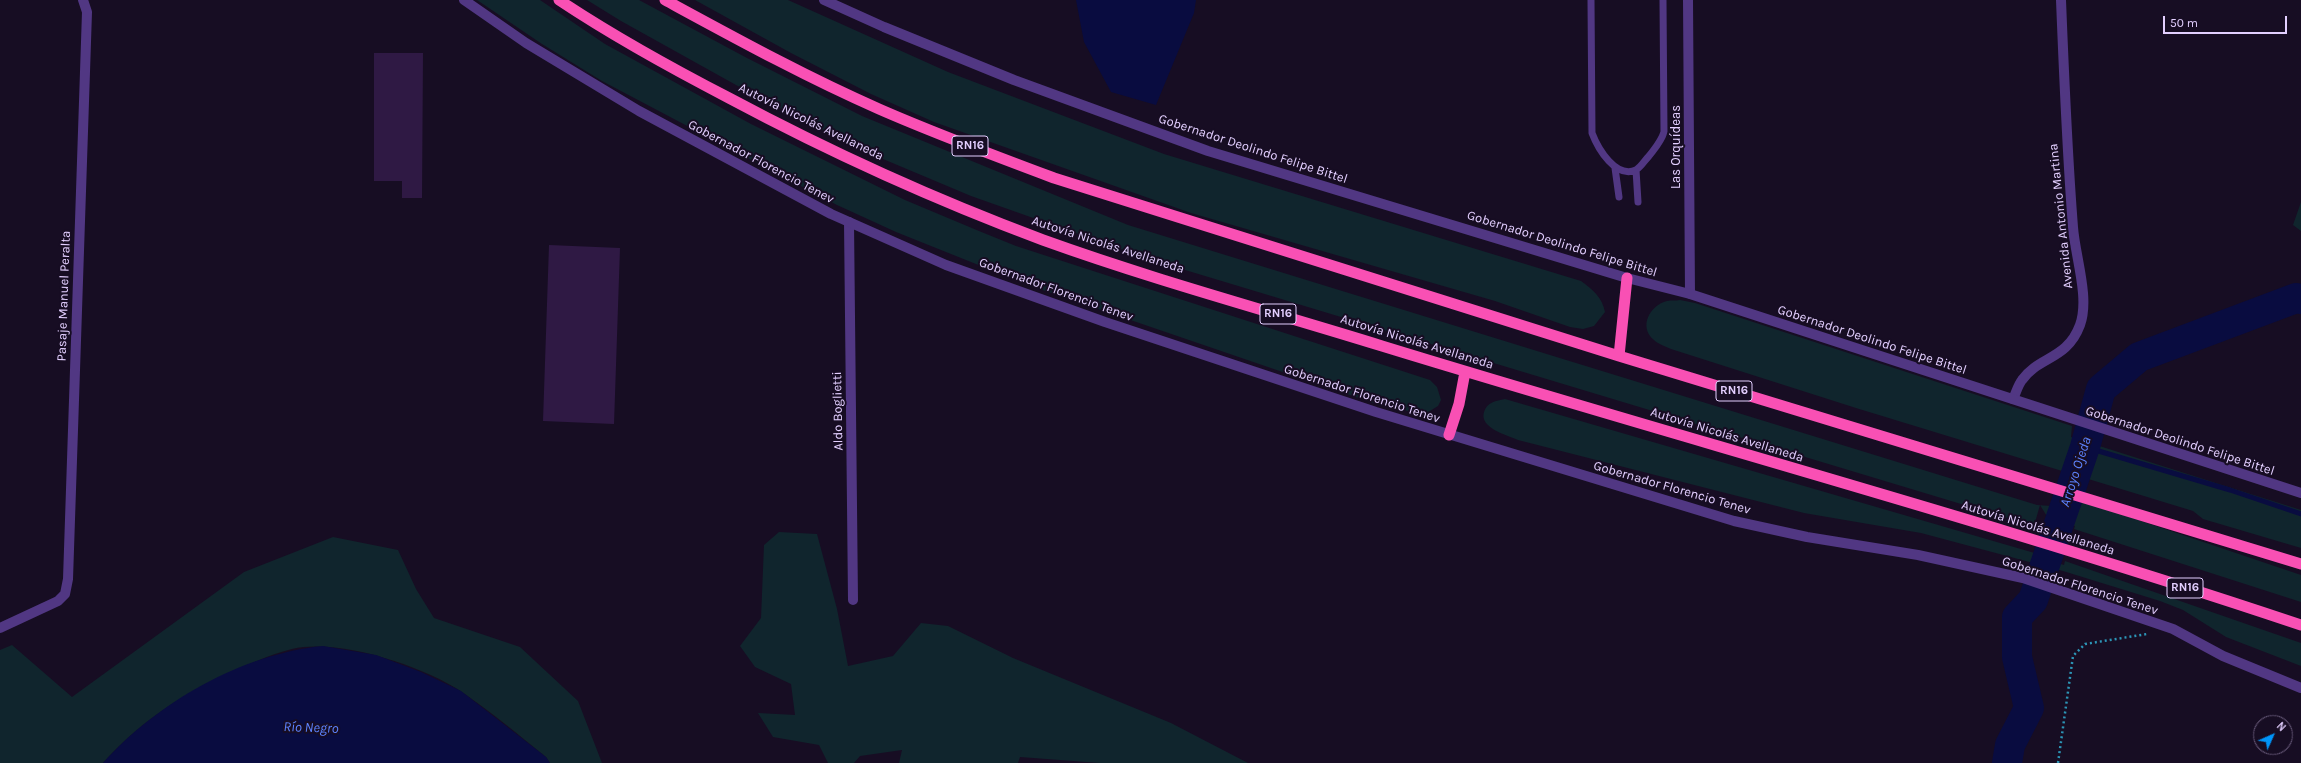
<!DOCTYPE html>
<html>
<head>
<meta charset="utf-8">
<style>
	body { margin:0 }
	#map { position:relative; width:2301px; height:763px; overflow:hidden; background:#170d23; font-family:Karla,sans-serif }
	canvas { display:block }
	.north { position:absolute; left:2253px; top:715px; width:40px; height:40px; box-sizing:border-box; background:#170d23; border:1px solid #695b7b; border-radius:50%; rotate:45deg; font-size:11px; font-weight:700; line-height:16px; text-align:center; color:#e3cfff }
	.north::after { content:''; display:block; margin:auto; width:14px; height:18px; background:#0095fa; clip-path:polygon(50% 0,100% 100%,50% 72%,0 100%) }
	.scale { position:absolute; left:2163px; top:16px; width:124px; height:18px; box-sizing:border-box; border:2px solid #e3cfff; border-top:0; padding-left:5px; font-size:12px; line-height:14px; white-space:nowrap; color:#e3cfff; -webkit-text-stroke:3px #170d23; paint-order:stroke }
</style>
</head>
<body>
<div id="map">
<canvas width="2301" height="763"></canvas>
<div class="north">N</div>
<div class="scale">50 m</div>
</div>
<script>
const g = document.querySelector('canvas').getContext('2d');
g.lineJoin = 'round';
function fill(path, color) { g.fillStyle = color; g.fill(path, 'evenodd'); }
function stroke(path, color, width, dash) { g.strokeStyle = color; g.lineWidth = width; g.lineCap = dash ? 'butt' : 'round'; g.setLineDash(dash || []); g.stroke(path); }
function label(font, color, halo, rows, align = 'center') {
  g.font = font + ' Karla,sans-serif'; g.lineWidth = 4; g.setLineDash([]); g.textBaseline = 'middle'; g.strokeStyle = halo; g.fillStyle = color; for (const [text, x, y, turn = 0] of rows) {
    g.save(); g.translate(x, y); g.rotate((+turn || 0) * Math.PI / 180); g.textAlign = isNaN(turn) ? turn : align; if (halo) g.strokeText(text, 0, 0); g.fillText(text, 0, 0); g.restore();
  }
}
fill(new Path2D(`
	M477,0H540L605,44L751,124L905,200L979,231L1016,246L1430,380L1437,387L1441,400L1438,406L1425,414L1382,406L1031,286L896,232L837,205L602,81L542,44Z
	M587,0H639L747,58L862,116L1128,225L2037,505L2080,508L2082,501L2301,575V602L2074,529L2075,526L2048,518L2040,505L2034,526L1152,260L971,196L883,159L837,138L736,85L621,21Z
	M695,0H788L948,72L1164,154L1581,281C1593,290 1602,297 1605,312L1594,326L1583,329L1570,327L1495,301L1191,213L934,122L871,94L791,53Z
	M2301,202V231L2293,225Z
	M1680,300L1695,303L2072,426L2071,437L2301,510V548L2203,519L2193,511L1856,408L1671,349C1665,346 1658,344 1654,340C1638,327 1650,305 1667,301C1671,300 1676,301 1680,300Z
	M1505,399L2038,554L2037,557L2064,565L2065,561L2301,643V666L2226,637L2183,610L2160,601L2063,571L1921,533L1804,513L1518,440C1507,435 1479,428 1484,412C1487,402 1496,401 1505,399Z
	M779,532L817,534L837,609L848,666L893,656L921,623L948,626L1013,658L1171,723L1248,763H1100L1020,757L1018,763H899L902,750L860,756L854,763H828L819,745L773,737L758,713L795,715L791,684L755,667L740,646L761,618L764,545Z
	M333,537L398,550L416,589L434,618L520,647L578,701L602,763H550L546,757C519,735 491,712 462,692C423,666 339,638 292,649C268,655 245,666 222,677C175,699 138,724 103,763H0V650L12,645L72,697L244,572Z`), '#10252d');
fill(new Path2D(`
	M1076,0H1196L1194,13L1156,105L1111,92L1084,42Z
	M323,646L376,655L421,672L461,691L546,757L550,763H103C157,703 241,654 323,646Z`), '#090c40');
stroke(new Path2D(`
	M2085,447L2230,490L2301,514`), '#090c40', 5);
stroke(new Path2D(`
	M2007,763L2010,745L2029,708L2017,657V617L2033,600L2085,447L2101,389L2139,357L2296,298L2301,299`), '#090c40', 30);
fill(new Path2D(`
	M374,53H423L422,198H402V181H374Z
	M549,245L620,248L614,424L543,421Z`), '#2f1944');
stroke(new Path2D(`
	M2058,763L2073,656L2085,644L2147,634`), '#2c95b6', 2.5, [2, 3]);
stroke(new Path2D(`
	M1591,0L1592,133C1598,149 1616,179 1636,170C1641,167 1645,160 1649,156C1655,148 1661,142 1664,132L1663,0
	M1615,168L1619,197
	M1636,170L1638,202`), '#513783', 7);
stroke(new Path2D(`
	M1688,0L1690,294
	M849,222L853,600
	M2013,399C2016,393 2018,385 2022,380C2039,356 2067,360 2080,325C2090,298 2075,256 2073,227C2067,151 2064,76 2061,0
	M0,628L58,601L65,594L68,579L87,12L83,0`), '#513783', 10);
stroke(new Path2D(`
	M464,0L526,43L639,111L831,214L946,265L1105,322L1376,412L1734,521L1807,537L1918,555L2023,578L2173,629L2223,656L2301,688
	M824,0L884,27L1014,80L1208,151L1627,278L1690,294L2301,493`), '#513783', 10);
stroke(new Path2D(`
	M559,0C613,36 671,68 729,98C830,152 936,200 1043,240C1154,280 1269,311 1382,346C1688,440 1997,523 2301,625
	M665,0C735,38 806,77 879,109C936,134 995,156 1054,178L1619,356L2301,564
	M1619,356L1627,278
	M1449,435L1459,404L1465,372`), '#f950b4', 11);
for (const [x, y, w] of [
	[970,146,36],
	[1278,314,36],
	[1734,391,36],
	[2185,588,36]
]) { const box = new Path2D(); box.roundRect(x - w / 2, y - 10, w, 20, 3); g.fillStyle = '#170d23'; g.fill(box); stroke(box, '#e3cfff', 1); }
label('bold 12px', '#e3cfff', null, [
	["RN16",970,146],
	["RN16",1278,314],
	["RN16",1734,391],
	["RN16",2185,588]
]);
label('13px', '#e3cfff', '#170d23', [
	["Autovía Nicolás Avellaneda",811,122,26],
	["Las Orquídeas",1676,147,-90],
	["Gobernador Deolindo Felipe Bittel",1253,149,18],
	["Gobernador Florencio Tenev",761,162,28],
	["Avenida Antonio Martina",2061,216,-96],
	["Gobernador Deolindo Felipe Bittel",1562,244,17],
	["Autovía Nicolás Avellaneda",1108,245,18],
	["Gobernador Florencio Tenev",1056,290,20],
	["Pasaje Manuel Peralta",64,296,-88],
	["Gobernador Deolindo Felipe Bittel",1872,340,18],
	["Autovía Nicolás Avellaneda",1417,342,17],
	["Gobernador Florencio Tenev",1362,394,18],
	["Aldo Boglietti",838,411,-91],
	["Autovía Nicolás Avellaneda",1727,435,17],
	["Gobernador Deolindo Felipe Bittel",2180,441,18],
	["Gobernador Florencio Tenev",1672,488,16],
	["Autovía Nicolás Avellaneda",2038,528,17],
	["Gobernador Florencio Tenev",2080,586,18]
]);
label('italic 14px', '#5d83ff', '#170d23', [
	["Arroyo Ojeda",2076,472,-72],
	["Río Negro",311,728,2]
]);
</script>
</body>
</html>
